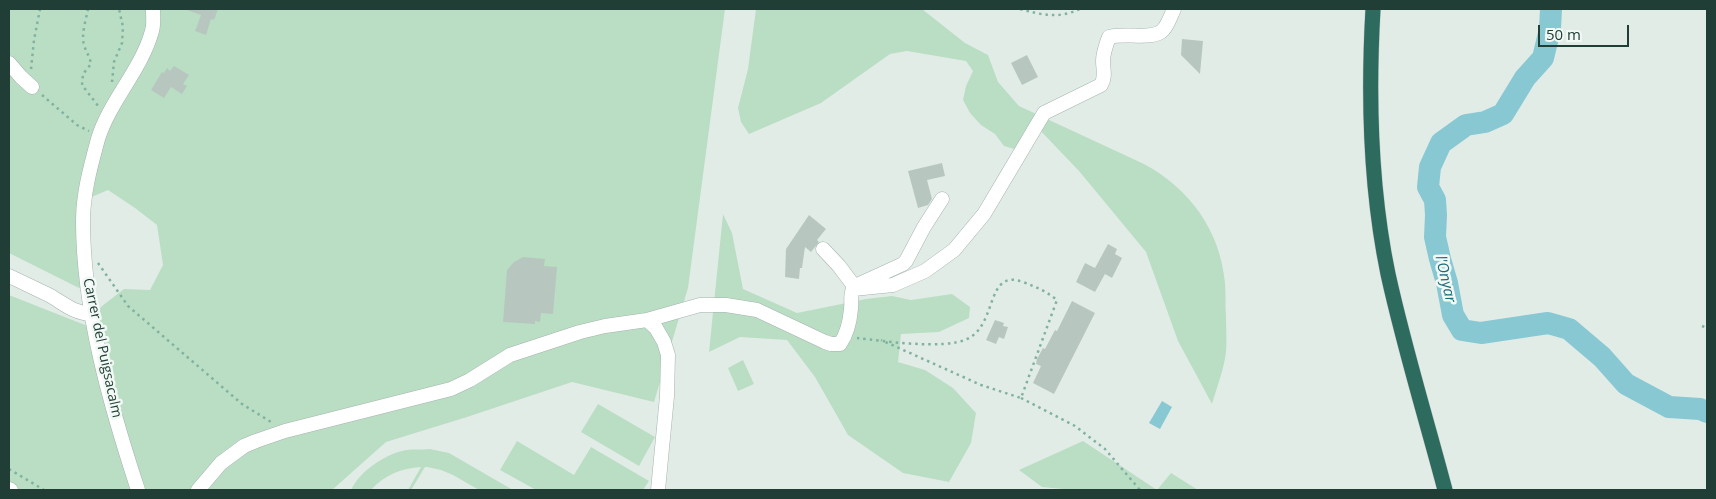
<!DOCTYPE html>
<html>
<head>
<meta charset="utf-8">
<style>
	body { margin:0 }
	#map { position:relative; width:1716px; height:499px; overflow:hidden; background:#e2ece7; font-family:"Open Sans",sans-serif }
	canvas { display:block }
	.frame { position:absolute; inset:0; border:10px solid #213e36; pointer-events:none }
	.scale { position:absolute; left:1538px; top:25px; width:91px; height:22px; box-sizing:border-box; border:2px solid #213e36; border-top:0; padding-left:6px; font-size:15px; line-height:18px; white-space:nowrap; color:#213e36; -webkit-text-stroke:4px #f2f9f5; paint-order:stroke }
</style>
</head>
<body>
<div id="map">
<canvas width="1716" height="499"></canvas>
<div class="frame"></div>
<div class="scale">50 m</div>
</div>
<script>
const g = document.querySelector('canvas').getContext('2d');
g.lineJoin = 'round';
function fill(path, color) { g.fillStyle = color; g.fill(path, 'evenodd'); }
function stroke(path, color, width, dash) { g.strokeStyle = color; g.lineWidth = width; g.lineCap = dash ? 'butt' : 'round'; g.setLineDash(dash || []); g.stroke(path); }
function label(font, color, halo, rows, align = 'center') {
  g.font = font + ' "Open Sans",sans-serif'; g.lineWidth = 5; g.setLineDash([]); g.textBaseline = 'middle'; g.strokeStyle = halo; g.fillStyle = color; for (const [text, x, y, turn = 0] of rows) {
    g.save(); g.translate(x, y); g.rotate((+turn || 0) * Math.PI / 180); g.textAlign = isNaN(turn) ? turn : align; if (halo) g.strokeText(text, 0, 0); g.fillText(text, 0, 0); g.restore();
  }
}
fill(new Path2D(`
	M9,9H725L688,288L654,402L572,382L467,417L386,442L332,490H9V295L85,325L102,306L124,289L150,290L163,265L157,225L135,208L108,190L82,201L83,290L9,253Z
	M756,9H922L965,43L988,55L998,82L1019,106L1144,164C1190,189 1220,230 1225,283C1226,294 1225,306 1226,317C1226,329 1227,340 1226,352C1224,369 1217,387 1212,404L1178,341L1146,252L1079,171L1036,126L1021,151L1004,146L995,134L981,125L970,113L963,100L966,86L973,71L966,61L907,51L890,54L821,103L749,134L741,122L738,108L748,69Z
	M723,214L732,233L743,289L797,313L866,299L892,296L911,300L952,294L970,307L969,318L939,332L901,334L898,362L925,370L953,388L976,413L971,443L949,482L903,473L848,435L815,377L787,340L740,337L709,352Z
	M743,360L754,384L738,391L728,368Z
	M598,404L655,437L639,466L581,432Z
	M517,441L574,475L591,447L649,481L643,490H536L500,470Z
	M1083,441L1157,490L1171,473L1198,490H1074L1042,487L1019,470Z
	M430,449L449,453L513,490H479L453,475L441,470L427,467H425L411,490H408L421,467C402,468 384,475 371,490H351C360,471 385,454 406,450C414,449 422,450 430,449Z`), '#badec3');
fill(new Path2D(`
	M1162,401L1172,407L1160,429L1149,423Z`), '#88c8d3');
stroke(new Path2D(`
	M1551,9L1550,29L1543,58L1525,78L1503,114L1485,122L1466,125L1441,143L1430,167L1428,187L1435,200L1436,215L1435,237L1440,259L1447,283L1453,315L1462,330L1481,333L1548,323L1569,329L1602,357L1626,384L1669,407L1700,409L1707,412`), '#88c8d3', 22);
fill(new Path2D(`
	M187,9H218L214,20L211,19L206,35L195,31L201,15L187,10Z
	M1182,39L1203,41L1200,74L1181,55Z
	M1027,55L1038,77L1022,85L1011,63Z
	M174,66L189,75L183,84L187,86L182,94L171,87L164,98L151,90L162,72L164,73L167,68L170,71Z
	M942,163L945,176L927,180L932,199L928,205L918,208L908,171Z
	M809,215L826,229L817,240L819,242L811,252L805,247L802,268H800L799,279L785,277L786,249Z
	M1108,244L1117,249L1115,254L1122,258L1112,278L1105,274L1095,292L1076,282L1085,263L1095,268Z
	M523,257L545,259L544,266L557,267L553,314L541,313L540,322L535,321V324L503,322L507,270L514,262Z
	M1072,301L1095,313L1054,394L1033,383L1041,366L1036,364L1037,359L1043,348L1045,349L1055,330L1057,331Z
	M995,320L1004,323L1003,326L1008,327L1004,339L999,337L996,344L986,340Z`), '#b7c7c0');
const minor = new Path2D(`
	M9,63L21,77L32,87
	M823,249L839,266L854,286
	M9,276C22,282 36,289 49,295C63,303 75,314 92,314
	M855,286L903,264L906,261L924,227L942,199
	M647,320L656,328L664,342L668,355L667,396L658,490
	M9,489L11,490
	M138,490C110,405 83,310 83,221C83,193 91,165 98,139C110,100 141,71 152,31C154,25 153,16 153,9
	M198,490L221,463L244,446L256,441L285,431L451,389L470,380L510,355L580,332L605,326L647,320L700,305H726L757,310L825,342L831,344H840C847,334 850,321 851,309C852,302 850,295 853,289L893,285L925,271L954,250L984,214L1044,113L1101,85C1106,77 1103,69 1103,61C1103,53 1106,45 1109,37C1124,32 1153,41 1163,30C1168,25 1171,15 1174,9`);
const highway = new Path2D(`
	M1373,9C1368,96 1370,187 1388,274C1404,347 1426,418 1445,490`);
stroke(minor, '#a4b4ae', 15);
stroke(highway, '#c1c9c7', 16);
stroke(new Path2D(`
	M88,9C86,20 81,34 84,45C86,52 90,57 91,64L83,74L82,85L99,107
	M1020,9C1042,15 1058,19 1080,9
	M31,69L34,40L40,9
	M112,82L114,62L122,43L123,27L119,9
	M42,95L77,125L89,131
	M98,263L128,306L242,404L271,422
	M1702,326L1707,328
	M857,338C883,341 944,350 967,339C998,325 985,268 1023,282C1036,287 1046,291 1057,300L1021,398L981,385L881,340
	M1021,398L1075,426L1105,449L1140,490
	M9,469L44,490`), '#81b1a1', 2.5, [2.5, 4]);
stroke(minor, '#fff', 14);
stroke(highway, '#2c6b5d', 15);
label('14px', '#213e36', '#f2f9f5', [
	["Carrer del Puigsacalm",102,348,78]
]);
label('italic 15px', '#196c7b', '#f2f9f5', [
	["l'Onyar",1445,279,77]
]);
</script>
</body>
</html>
